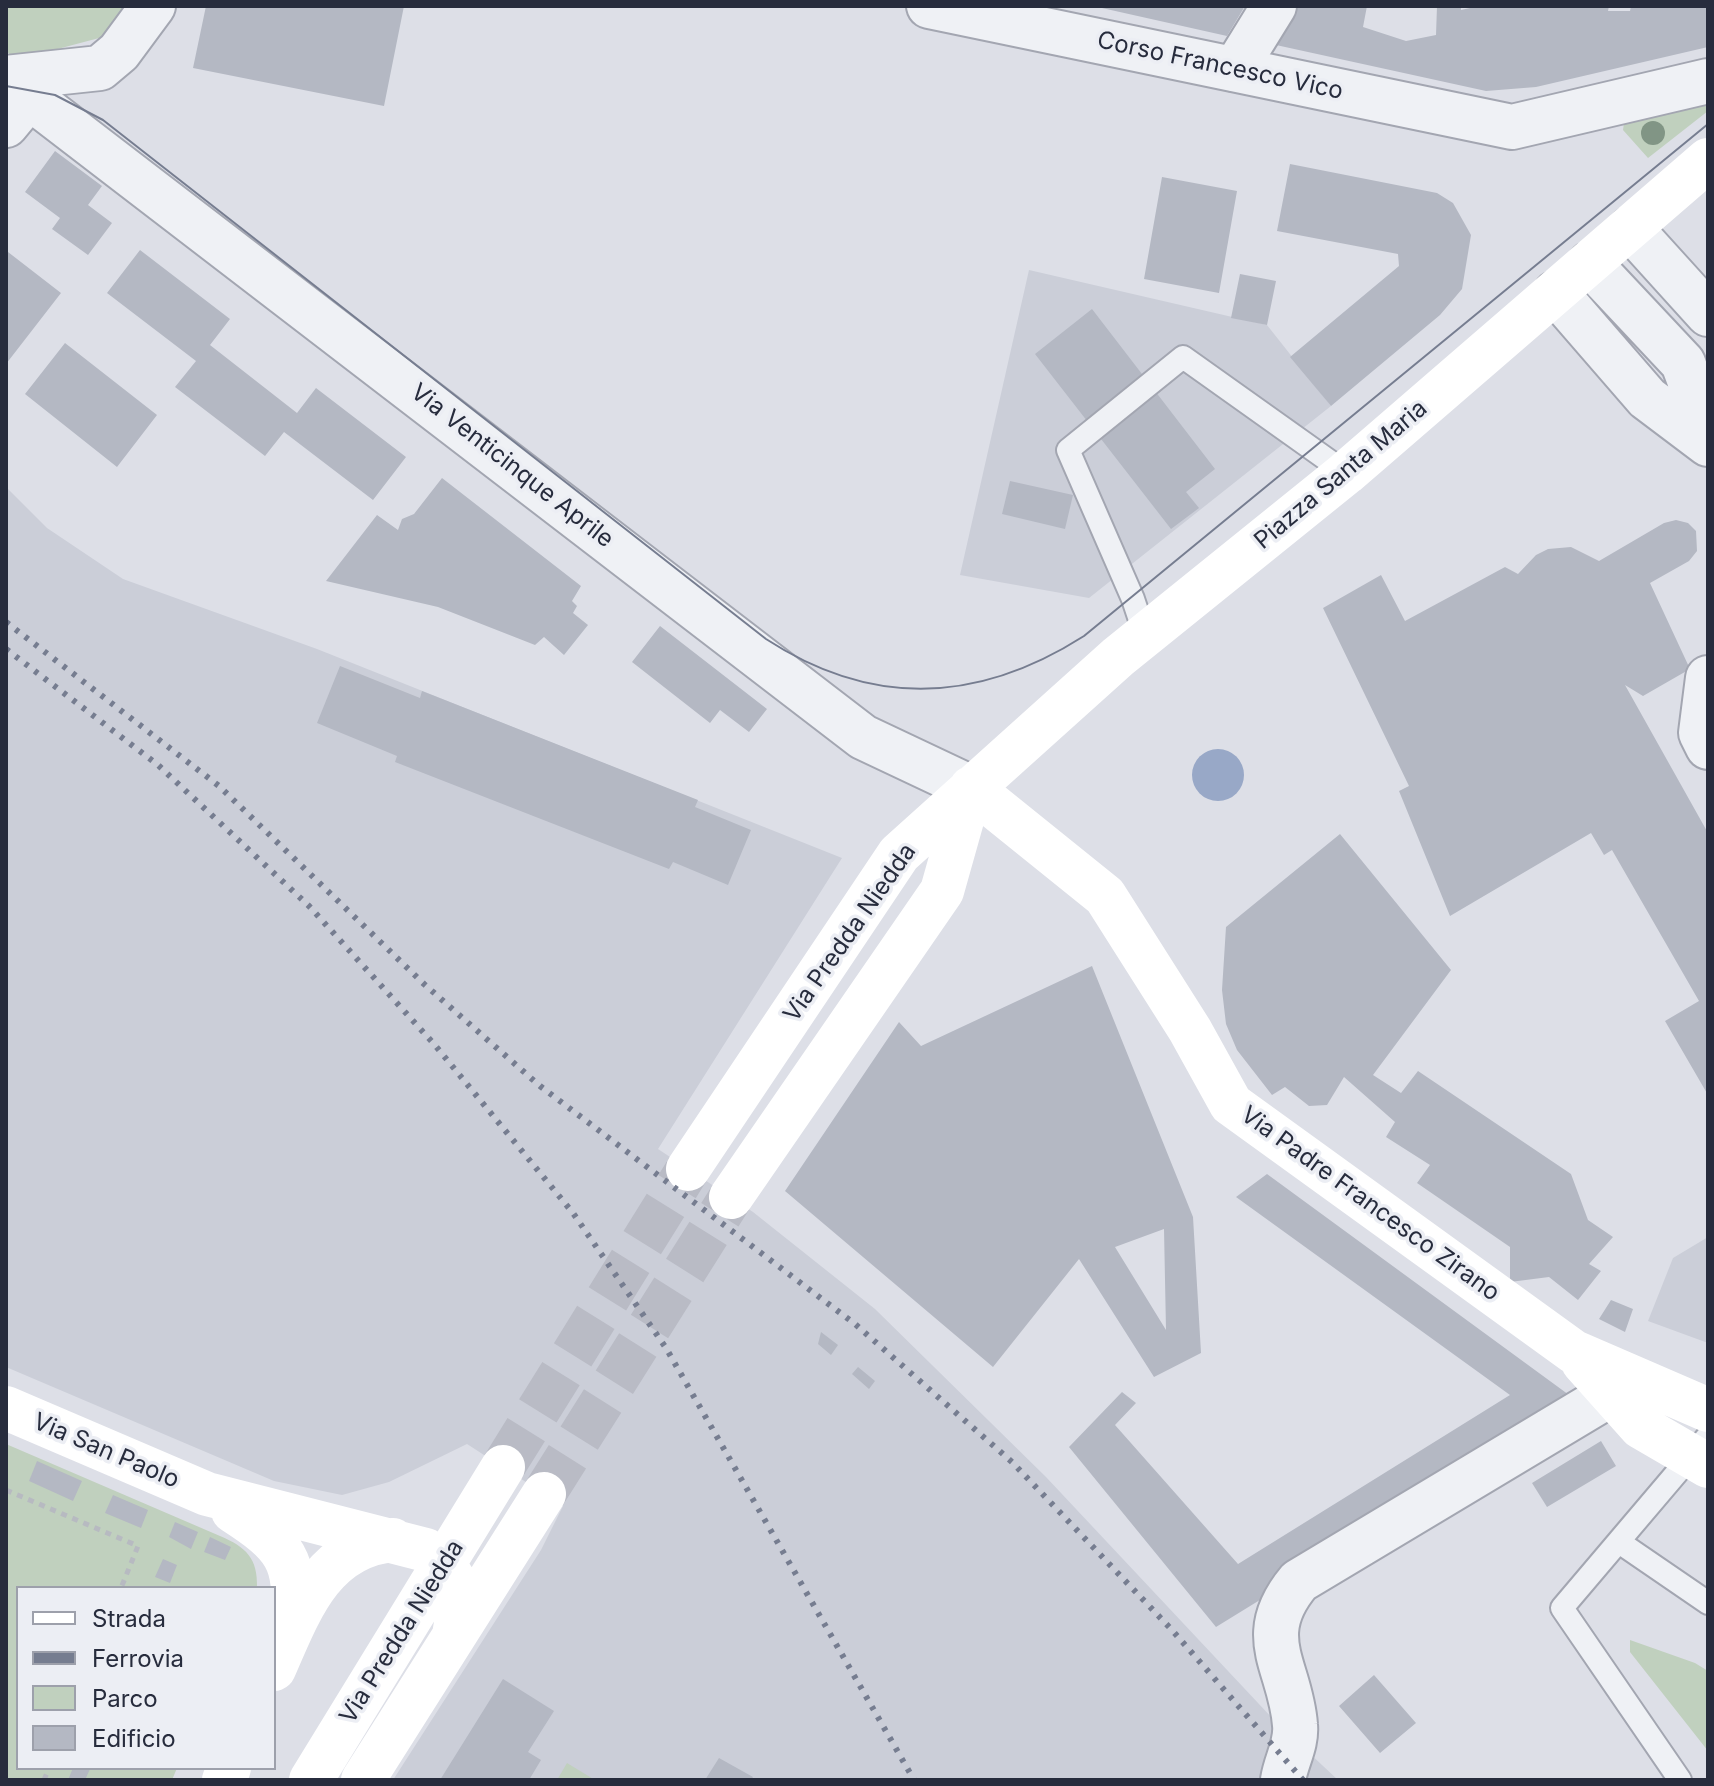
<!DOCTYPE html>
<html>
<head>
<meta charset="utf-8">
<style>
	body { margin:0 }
	#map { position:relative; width:1714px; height:1786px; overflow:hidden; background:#dddfe7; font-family:Inter,sans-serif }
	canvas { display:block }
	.frame { position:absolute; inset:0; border:8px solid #272c3d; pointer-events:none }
	.legend { position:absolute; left:16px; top:1586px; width:260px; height:184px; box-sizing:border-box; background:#eceef4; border:2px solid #9da0ab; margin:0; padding:10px 14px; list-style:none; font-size:24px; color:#272c3d }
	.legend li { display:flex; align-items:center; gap:16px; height:40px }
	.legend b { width:40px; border:2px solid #9da0ab }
</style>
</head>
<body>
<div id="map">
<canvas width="1714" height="1786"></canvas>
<div class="frame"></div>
<ul class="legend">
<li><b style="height:10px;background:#fff"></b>Strada</li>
<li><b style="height:10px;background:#767d90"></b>Ferrovia</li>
<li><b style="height:22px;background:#c0d0be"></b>Parco</li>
<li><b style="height:22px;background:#b4b8c3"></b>Edificio</li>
</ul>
</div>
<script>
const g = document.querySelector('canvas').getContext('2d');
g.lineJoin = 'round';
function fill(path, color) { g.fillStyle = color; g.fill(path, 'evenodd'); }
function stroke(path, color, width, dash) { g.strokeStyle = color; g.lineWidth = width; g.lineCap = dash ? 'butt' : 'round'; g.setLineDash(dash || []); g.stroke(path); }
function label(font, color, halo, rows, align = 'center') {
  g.font = font + ' Inter,sans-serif'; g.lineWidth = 7; g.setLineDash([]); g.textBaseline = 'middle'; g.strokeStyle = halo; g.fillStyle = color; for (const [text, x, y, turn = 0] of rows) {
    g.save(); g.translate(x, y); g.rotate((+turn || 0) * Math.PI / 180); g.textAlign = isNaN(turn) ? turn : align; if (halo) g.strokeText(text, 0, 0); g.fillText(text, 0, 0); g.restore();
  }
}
fill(new Path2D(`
	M1029,270L1267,325L1331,406L1089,598L960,575Z
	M6,487L47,528L123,579L317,649L842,858L658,1149L753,1212L875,1309L1046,1477L1274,1720L1338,1780H393L541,1550L563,1506L467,1444L389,1482L342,1495L274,1481L6,1367Z
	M1708,1237V1343L1648,1321L1673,1258Z`), '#cbced8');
fill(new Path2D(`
	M6,6H140L118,33L16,60L6,51Z
	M1708,104V111L1648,158L1623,130L1624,123L1631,120Z
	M6,1444L220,1536C246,1547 258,1558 257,1588H18V1768H177L172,1780H6Z
	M1630,1640L1695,1663L1708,1671V1751L1630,1652Z
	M567,1763L595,1780H557Z`), '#c0d0be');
fill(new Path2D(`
	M1192 775a26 26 0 1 1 52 0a26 26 0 1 1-52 0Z`), '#98a8c7');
fill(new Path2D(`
	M206,6H404L384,106L193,68Z
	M1093,6H1245L1227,36Z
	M1299,6H1367L1363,27L1406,41L1436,35L1437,6H1461V10L1479,6H1609L1608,11H1630L1631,6H1708V47L1536,87L1486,91L1276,45Z
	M55,151L102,186L88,205L112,223L88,255L52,229L60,218L25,192Z
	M1290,164L1437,193L1453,203L1471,235L1462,289L1440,315L1331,406L1290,357L1399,266L1398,254L1277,231Z
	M1162,177L1237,191L1219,293L1144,279Z
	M140,250L230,319L210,345L297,413L316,388L406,457L373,500L284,432L265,456L175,387L196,361L107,293Z
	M8,252L61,293L6,364V254Z
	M1240,274L1276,281L1267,325L1231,318Z
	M1092,309L1215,469L1186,492L1199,508L1171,529L1035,354Z
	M65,343L157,415L117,467L25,394Z
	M442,478L581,586L572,601L577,606L573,613L588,625L564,655L544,637L535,645L438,607L326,581L377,515L398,530L402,519L414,514Z
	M1010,481L1073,495L1065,529L1002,514Z
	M1676,520L1688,523L1696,531L1697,551L1689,561L1650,583L1690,669L1643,696L1625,685L1708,833V1095L1665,1021L1699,1001L1612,850L1604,855L1591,833L1450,916L1399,791L1409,786L1323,608L1381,575L1405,621L1505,567L1518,574L1536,555L1548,549L1571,547L1599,561L1664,523Z
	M660,626L767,709L749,732L720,710L710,723L632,662Z
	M340,666L420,698L422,691L698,800L695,807L751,830L728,885L673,862L669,869L395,762L397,756L317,723Z
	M1340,834L1451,970L1373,1075L1401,1093L1418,1071L1571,1174L1588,1220L1613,1237L1589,1264L1601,1271L1578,1300L1549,1277L1510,1282V1247L1417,1183L1430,1165L1386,1137L1395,1122L1344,1077L1327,1105L1309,1106L1285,1087L1272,1095L1237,1050L1226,1024L1222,990L1226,927Z
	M1092,966L1193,1217L1201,1353L1154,1377L1079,1259L993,1367L785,1191L899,1022L921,1046ZM1164,1229L1166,1330L1115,1247Z
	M1267,1174L1580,1403L1216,1627L1069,1447L1122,1392L1136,1403L1115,1425L1238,1564L1510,1395L1236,1197Z
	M1611,1300L1633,1309L1625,1332L1599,1319Z
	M821,1332L838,1345L831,1355L818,1344Z
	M858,1367L875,1381L869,1389L852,1374Z
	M1601,1441L1616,1466L1547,1507L1532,1483Z
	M37,1461L82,1481L73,1501L29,1481Z
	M113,1495L148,1510L141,1528L105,1513Z
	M175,1522L198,1532L191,1549L169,1537Z
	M210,1537L231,1547L225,1560L204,1552Z
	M163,1559L177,1565L170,1583L155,1577Z
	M1374,1675L1416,1723L1380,1753L1339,1706Z
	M503,1679L554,1711L528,1752L541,1760L529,1780H440Z
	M719,1758L753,1777L751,1780H705Z
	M73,1768L90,1769L85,1780H68Z`), '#b4b8c3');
stroke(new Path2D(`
	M503,1467L688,1169
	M544,1494L731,1197`), '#b9bbc5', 44, [44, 22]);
const service = new Path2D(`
	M1145,635L1133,599L1068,450L1183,357L1346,473
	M1619,1542L1708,1603
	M1680,1780L1562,1608L1708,1436`);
const minor = new Path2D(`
	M1235,69L1274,6
	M6,78L100,68L119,52L153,6
	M6,125L30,96
	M1631,229L1708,314
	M1590,264L1683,363L1708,430
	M1556,293L1647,398L1708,444
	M1708,678L1701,733L1708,747
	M1283,1780C1286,1761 1297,1744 1295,1725C1291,1667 1252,1637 1299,1581L1611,1394`);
const tertiary = new Path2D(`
	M929,6L1512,127L1708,81
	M6,79L863,737L971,788`);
stroke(service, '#a3a6b1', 26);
stroke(minor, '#a3a6b1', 48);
stroke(tertiary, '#a3a6b1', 48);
stroke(new Path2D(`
	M6,1490L138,1546L121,1588
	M44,1780L49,1768`), '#b7bac1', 5, [6, 6]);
stroke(service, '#eff1f5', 22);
stroke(minor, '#eff1f5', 44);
stroke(tertiary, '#eff1f5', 44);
stroke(new Path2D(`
	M971,788L1105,896L1190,1030L1231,1104L1574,1352L1708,1410
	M688,1169L899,854L1118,657L1346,473L1708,160
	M731,1197L942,891L971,788
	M1583,1362L1641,1427L1708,1466
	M6,1408L207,1494L426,1550C461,1577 462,1593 454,1635
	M233,1511C284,1544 299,1560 291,1623
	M274,1669C299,1612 322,1546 393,1540
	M224,1780L229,1768
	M311,1780L503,1467
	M363,1780L544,1494`), '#fff', 44);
stroke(new Path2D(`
	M6,86L55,95L103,120L766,639C872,708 979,703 1084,636L1708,124`), '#767d90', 2);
stroke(new Path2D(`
	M6,622L219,786L424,984L540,1086L855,1324L1012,1462L1172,1630L1303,1780
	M6,649L158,765L309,906L434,1044L573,1213L666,1348L914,1780`), '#767d90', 6, [4, 8]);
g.fillStyle = '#819585';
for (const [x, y] of [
	[1653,133]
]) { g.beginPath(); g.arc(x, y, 12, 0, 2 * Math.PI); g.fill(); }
label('24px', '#272c3d', '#eceef4', [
	["Corso Francesco Vico",1220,66,12],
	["Via Venticinque Aprile",512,466,38],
	["Piazza Santa Maria",1341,475,-40],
	["Via Predda Niedda",850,933,-55],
	["Via Padre Francesco Zirano",1370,1204,36],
	["Via San Paolo",106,1451,23],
	["Via Predda Niedda",402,1632,-58]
]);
</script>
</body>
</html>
